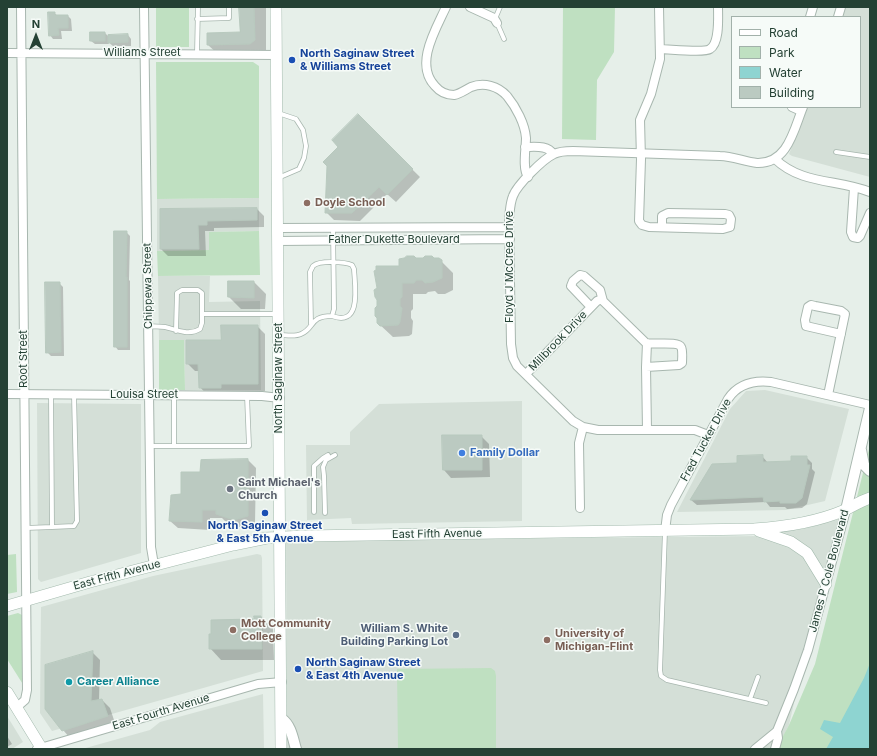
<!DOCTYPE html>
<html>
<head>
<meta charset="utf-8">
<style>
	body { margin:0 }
	#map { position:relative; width:877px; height:756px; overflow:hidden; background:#e6efe9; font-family:Inter,sans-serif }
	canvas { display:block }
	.frame { position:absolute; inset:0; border:8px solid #244134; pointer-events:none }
	.legend { position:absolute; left:731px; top:16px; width:130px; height:92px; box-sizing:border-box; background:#f6fbf8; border:1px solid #a2b1aa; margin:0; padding:5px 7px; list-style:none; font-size:12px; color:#244134 }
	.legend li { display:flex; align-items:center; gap:8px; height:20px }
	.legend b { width:20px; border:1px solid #a2b1aa }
	.north { position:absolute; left:16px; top:16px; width:40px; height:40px; -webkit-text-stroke:3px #f6fbf8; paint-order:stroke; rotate:0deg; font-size:11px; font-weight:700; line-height:16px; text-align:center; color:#244134 }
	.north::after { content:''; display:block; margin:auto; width:14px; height:18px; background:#244134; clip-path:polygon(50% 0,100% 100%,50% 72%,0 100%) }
</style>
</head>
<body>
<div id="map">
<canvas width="877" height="756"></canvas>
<div class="frame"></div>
<ul class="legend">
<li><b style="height:5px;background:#fff"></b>Road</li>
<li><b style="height:11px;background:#bfe0c1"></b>Park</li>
<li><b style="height:11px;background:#8ed4d1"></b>Water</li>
<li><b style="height:11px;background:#bbcac1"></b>Building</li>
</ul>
<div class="north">N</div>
</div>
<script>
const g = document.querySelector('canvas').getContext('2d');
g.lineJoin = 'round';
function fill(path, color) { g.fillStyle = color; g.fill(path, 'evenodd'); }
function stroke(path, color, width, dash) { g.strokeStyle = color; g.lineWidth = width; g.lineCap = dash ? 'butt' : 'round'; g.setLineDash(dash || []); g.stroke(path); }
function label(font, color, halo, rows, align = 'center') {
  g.font = font + ' Inter,sans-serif'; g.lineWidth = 3; g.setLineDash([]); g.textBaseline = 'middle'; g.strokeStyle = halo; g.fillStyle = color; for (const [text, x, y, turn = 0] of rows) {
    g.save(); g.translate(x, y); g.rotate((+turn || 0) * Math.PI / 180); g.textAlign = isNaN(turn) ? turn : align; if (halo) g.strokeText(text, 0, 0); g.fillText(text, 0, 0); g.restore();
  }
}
fill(new Path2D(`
	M846,7H870V177L792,156L789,154L808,107H860V17H842Z
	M259,198V231L209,232V250L157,251V199Z
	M158,276H210L209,302L260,301L261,390H185L184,340H159Z
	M765,390L849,409L825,501L786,510L677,512L730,409L746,391Z
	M522,401V521L352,524L351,518L307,520L306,445H350V432L379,404Z
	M37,403L141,404V553L41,582L38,579Z
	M838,519L817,602L789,725L777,749H287L286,541L761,536L811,527Z
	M257,554L261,555L262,558L263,671L52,731L40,713L41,607L153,576Z
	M263,694L264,749H82L150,730L160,722Z
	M7,716L23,742L12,749H7Z`), '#d4dfd7');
fill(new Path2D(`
	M189,7V47H156V8Z
	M563,7H615L614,52L597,80L596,140L562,139Z
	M156,62H253L259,66V198L157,199Z
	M259,231L260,275L158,276L157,251L209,250V232Z
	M159,340H184L185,390H159Z
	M870,445V749H776L789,725L815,664Z
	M16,554L17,592L7,594V555Z
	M18,613L22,615L24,686L7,659V616Z
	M491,668L495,671L496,676V749H398L397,669Z`), '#bfe0c1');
fill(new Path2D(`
	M870,663V749H826L833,737L820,729L824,720L840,723L864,678Z`), '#8ed4d1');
fill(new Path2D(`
	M240,7H266V52L220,56L208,45L241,33Z
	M54,13L58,16H68L71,19L72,31H61L62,39H53L50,35Z
	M105,33L108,36L128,35L131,39V46H113L108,42L109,44H95L91,41Z
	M358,116L420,177L396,202L387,194L360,221L334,220L326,212L340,147Z
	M257,209L264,216V227L214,228V231H205L206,256H168L161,249V210Z
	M126,232L130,236L129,280L130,281V350H118L115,346Z
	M432,257L441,261L453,273V290L445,294H438L435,291L428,292L426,294H413V309L411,311V318L413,321L412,334L409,336L393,337L378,323L400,266L416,259Z
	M254,282L266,294L265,309H241L229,297Z
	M59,283L63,287L64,356H51L47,352Z
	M257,326L265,334V391H229V395H207L200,387L199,371H195L187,363L222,341Z
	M443,436H481L489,444L490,477L451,478L444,470Z
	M762,456L768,463L792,462L806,457L812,463V469L815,472L807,504L802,508L787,509L785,507H770L766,502L697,505L691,500L738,464Z
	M248,460L256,468L255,523L242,528L225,521L222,518H210V530L178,528L170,521L182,495L201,473Z
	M261,617L273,628L274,660H221L210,648Z
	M92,652L100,660L99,701L102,700L110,708L115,723L70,738L63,730Z
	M7,736L12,744L7,747Z`), '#0003');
const building = new Path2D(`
	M239,7H254L255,40L250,44L207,45V33L240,32Z
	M48,12H55V15H68V28H58L59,35L49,36Z
	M90,32H105V41H90Z
	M128,34V42L108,43V35Z
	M358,114L413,169L387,195L379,187L352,213H325L327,166L323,162L338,147L332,140Z
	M257,208V220L207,221V225H198L199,249H160V209Z
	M114,231H127L126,277H127V347H114Z
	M407,256H414L416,258H423L425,256H432L434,258H439L442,260V278L433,282L425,283L422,280H416L414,283H402V297L400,299V306L402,308L400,322L398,325L380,326L377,323V318L375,316V308L377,306V300L375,297L374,290L377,288L374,271L376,270V266H399V259L404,258Z
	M228,281H254V298L228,297Z
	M45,282H60L61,352L46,353Z
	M221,325H258V384H221V388H199L198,364H186V340H221Z
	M442,435H482V470H443Z
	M763,455V462L791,461V456H807V465H810L802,498L796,503H780V501L764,502L763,497L690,500L712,464L737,463V456Z
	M248,459V516L234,520L216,514V510H202V522L169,521L171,495L181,494V472H200L201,460Z
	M254,616H261L262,649H209V634H211V620L254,619Z
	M93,651L91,701L102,699L108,716L62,731L45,709V665Z`);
fill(building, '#bbcac1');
stroke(building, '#b8c9be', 1);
const service = new Path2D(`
	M197,19L229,18V7
	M495,19L500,7
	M497,23L504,39
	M197,53L198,7
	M278,113L296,119L303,130L306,146L304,158L299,169L278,178
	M836,152L870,157
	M202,314H277
	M311,324L310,272C311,270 312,268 313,266C320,260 345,262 352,265L354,269C355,287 362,327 332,316
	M149,326C154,327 160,326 165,327C177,330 189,336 200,329L202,323V293L198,290H182L177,293L176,331
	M279,335C286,335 295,337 301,334C315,328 309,316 332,316L334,309L333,228
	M174,396V446
	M150,446H249L247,396
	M314,512V466L323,458L328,455
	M325,513L324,476L323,467L326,460L335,455
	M52,527L74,526L77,521L74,395
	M26,528L52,527L51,395
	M665,531L660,670L661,676L667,680L766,703
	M750,699L758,677`);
const minor = new Path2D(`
	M144,7L151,547L154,565
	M446,7C436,29 414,64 435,86C440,92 446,95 454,95C460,94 465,90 471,87C484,82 498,86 507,96C516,107 525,124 526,138C526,149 522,168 528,177
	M470,7L494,18L497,23
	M659,7L660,59L651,94L640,120L641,159L639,221L642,225L649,227L723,229L730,227L731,219L729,215L725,214L668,213L662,216V227
	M810,17L813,7
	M838,17L841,7
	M660,49C669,49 704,53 710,49C720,43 718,17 718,7
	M7,53L277,55
	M792,107L801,111
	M525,147C535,147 548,145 553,154
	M775,159C802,185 838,179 870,192
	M854,188L851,232L853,237L858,238L860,236L870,213
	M278,228L509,227
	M278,241L510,239
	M591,307L571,286L573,281L580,275L584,276L600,290L603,301L646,343C653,345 678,341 681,347C683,350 682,359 682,363L679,365L646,367
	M647,343L646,367L647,430
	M526,374L597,301L602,299
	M7,394L262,396L280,398
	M828,395L845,314L841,311L815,306L811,305L808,307L805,320L806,326L841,334
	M708,435L695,430H598L583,427L573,421L517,366L513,358L511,344L509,218C510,211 510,203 513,196C517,185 543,159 554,154C560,151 567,151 573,151L720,156C733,156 745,162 757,163C788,164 794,129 803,107
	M580,508L579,443L583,427
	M665,531L667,515L671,505L728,399C738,384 753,380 771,382L870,405
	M17,707L25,700L27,690L21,7
	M37,749L258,684L282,682
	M755,749L777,731L794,689L808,650L846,510
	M775,749L778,738L777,731`);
const tertiary = new Path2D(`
	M861,450L864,465L870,471
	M846,510L870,408
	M282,719C291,725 293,739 296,749`);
const secondary = new Path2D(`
	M276,7L281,749
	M759,531L791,542L807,553L826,584
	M7,606L90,582L233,545L267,538L303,536L754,529C785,527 817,522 845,510C853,506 861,501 870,498
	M7,692L42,749`);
stroke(service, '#a8b7af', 5.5);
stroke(minor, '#a8b7af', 10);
stroke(tertiary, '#a8b7af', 12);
stroke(secondary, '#a4bbae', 12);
stroke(service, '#fff', 4);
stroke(minor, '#fff', 8);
stroke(tertiary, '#fff', 10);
stroke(secondary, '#fff', 11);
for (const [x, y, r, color] of [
	[292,60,4,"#1a4fb4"],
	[307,203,4,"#8d6e63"],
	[462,453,4,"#3f7fe0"],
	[230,489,4,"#6b7280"],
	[265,513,4,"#1a4fb4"],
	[233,630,4,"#8d6e63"],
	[456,635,4,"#5c6f8a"],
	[547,640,4,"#8d6e63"],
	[298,669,4,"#1a4fb4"],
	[69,682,4,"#0f9aa8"]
]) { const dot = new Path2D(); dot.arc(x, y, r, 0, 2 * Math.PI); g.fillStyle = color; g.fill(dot); stroke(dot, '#f6fbf8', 1.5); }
label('11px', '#244134', '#f6fbf8', [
	["Williams Street",142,53],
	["Father Dukette Boulevard",394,240],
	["Floyd J McCree Drive",510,267,-90],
	["Chippewa Street",148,286,-91],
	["Millbrook Drive",558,341,-46],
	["Root Street",24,359,-90],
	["North Saginaw Street",279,378,-90],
	["Louisa Street",144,395],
	["Fred Tucker Drive",706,440,-61],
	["East Fifth Avenue",437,534,-1],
	["James P Cole Boulevard",829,571,-75],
	["East Fifth Avenue",117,575,-15],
	["East Fourth Avenue",161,712,-17]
]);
label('bold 11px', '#164399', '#f6fbf8', [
	["North Saginaw Street",300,54],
	["& Williams Street",300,67],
	["North Saginaw Street",265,526,"center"],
	["& East 5th Avenue",265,539,"center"],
	["North Saginaw Street",306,663],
	["& East 4th Avenue",306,676]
], 'left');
label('bold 11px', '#785e54', '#f6fbf8', [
	["Doyle School",315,203],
	["Mott Community",241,624],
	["College",241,637],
	["University of",555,634],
	["Michigan-Flint",555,647]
], 'left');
label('bold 11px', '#366cbe', '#f6fbf8', [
	["Family Dollar",470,453]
], 'left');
label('bold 11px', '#5b616d', '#f6fbf8', [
	["Saint Michael's",238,483],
	["Church",238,496]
], 'left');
label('bold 11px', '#4e5e75', '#f6fbf8', [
	["William S. White",448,629],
	["Building Parking Lot",448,642]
], 'right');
label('bold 11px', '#0d838f', '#f6fbf8', [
	["Career Alliance",77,682]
], 'left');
</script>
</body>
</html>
